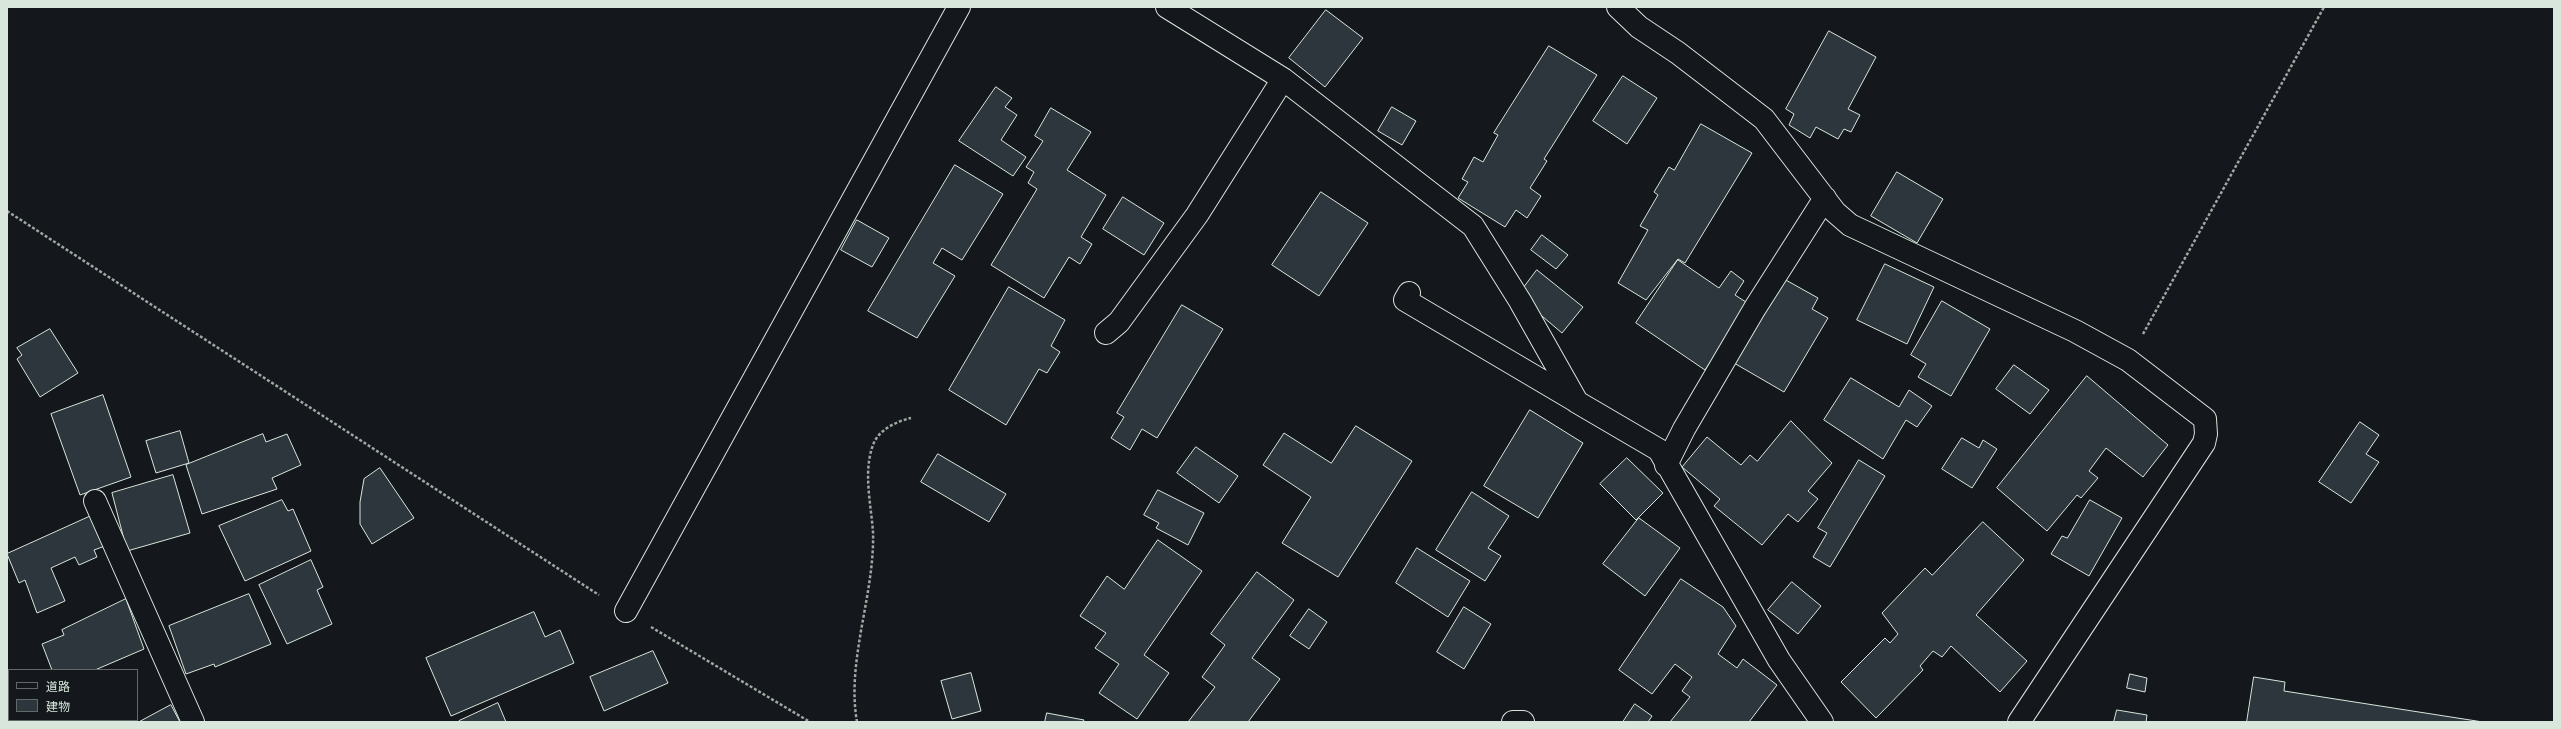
<!DOCTYPE html>
<html>
<head>
<meta charset="utf-8">
<style>
	body { margin:0 }
	#map { position:relative; width:2561px; height:729px; overflow:hidden; background:#14181c; font-family:Bitter,"Noto Sans JP",serif }
	canvas { display:block }
	.frame { position:absolute; inset:0; border:8px solid #d8e6dc; pointer-events:none }
	.legend { position:absolute; left:8px; top:669px; width:130px; height:52px; box-sizing:border-box; background:#14181c; border:1px solid #626a69; margin:0; padding:5px 7px; list-style:none; font-size:12px; color:#d8e6dc }
	.legend li { display:flex; align-items:center; gap:8px; height:20px }
	.legend b { width:20px; border:1px solid #626a69 }
</style>
</head>
<body>
<div id="map">
<canvas width="2561" height="729"></canvas>
<div class="frame"></div>
<ul class="legend">
<li><b style="height:5px;background:#14181c"></b>道路</li>
<li><b style="height:11px;background:#2c363c"></b>建物</li>
</ul>
</div>
<script>
const g = document.querySelector('canvas').getContext('2d');
g.lineJoin = 'round';
function fill(path, color) { g.fillStyle = color; g.fill(path, 'evenodd'); }
function stroke(path, color, width, dash) { g.strokeStyle = color; g.lineWidth = width; g.lineCap = dash ? 'butt' : 'round'; g.setLineDash(dash || []); g.stroke(path); }
const building = new Path2D(`
	M1326,10L1363,38L1325,87L1289,58Z
	M1829,31L1876,57L1848,109L1860,115L1851,132L1844,129L1838,139L1816,127L1810,138L1789,125L1794,114L1786,109Z
	M1549,46L1597,75L1544,159L1547,161L1530,188L1541,196L1527,218L1516,210L1505,227L1458,198L1468,182L1462,179L1474,157L1483,162L1498,135L1494,133Z
	M1623,76L1657,98L1627,144L1593,121Z
	M996,87L1012,98L1005,107L1017,115L1001,140L1026,157L1013,176L959,141Z
	M1392,107L1416,121L1402,145L1378,131Z
	M1051,108L1091,132L1067,170L1106,195L1081,237L1092,244L1080,264L1069,257L1044,298L991,265L1037,189L1028,183L1034,172L1026,167L1043,141L1035,136Z
	M1701,124L1752,153L1685,263L1678,259L1646,300L1618,283L1648,230L1640,226L1658,195L1654,192L1669,167L1674,170Z
	M955,165L1003,194L962,260L942,248L933,263L955,276L917,338L868,311Z
	M1897,172L1943,199L1917,243L1871,216Z
	M1321,192L1368,223L1319,296L1272,265Z
	M1123,197L1164,223L1144,255L1103,229Z
	M857,220L889,238L872,267L841,250Z
	M1542,235L1568,255L1556,269L1531,250Z
	M1678,260L1719,288L1731,271L1744,281L1735,295L1749,304L1705,370L1636,323Z
	M1885,264L1934,287L1907,344L1857,320Z
	M1537,270L1583,307L1562,333L1536,311L1522,290Z
	M1784,279L1818,298L1812,309L1828,318L1784,392L1734,363Z
	M1009,287L1065,320L1051,346L1060,352L1047,373L1039,369L1006,425L949,390Z
	M1942,301L1990,329L1951,396L1918,377L1926,364L1911,355Z
	M1182,305L1223,329L1157,438L1142,429L1130,450L1111,438L1124,417L1117,413Z
	M50,329L78,373L40,397L17,359L22,355L17,348Z
	M2014,365L2049,390L2030,414L1996,389Z
	M2087,376L2168,445L2143,477L2106,448L2089,471L2098,478L2081,498L2077,495L2047,531L1997,488Z
	M1851,378L1899,407L1909,390L1932,406L1917,427L1906,420L1883,459L1824,420Z
	M103,395L131,477L80,495L51,414Z
	M1530,410L1583,443L1538,518L1484,486Z
	M1791,421L1832,463L1808,491L1818,499L1798,522L1788,514L1762,545L1714,506L1720,499L1682,467L1707,437L1741,465L1750,455L1757,461Z
	M2360,422L2379,435L2366,454L2379,462L2351,503L2319,482Z
	M1356,426L1412,461L1338,577L1282,543L1311,497L1263,465L1284,433L1331,463Z
	M180,431L189,463L156,473L146,441Z
	M263,434L266,442L287,434L301,465L272,478L277,489L202,514L186,465Z
	M1962,438L1979,448L1983,440L1997,449L1972,488L1942,469Z
	M1196,447L1238,476L1219,503L1177,473Z
	M938,454L1006,494L989,522L921,482Z
	M1627,458L1663,493L1636,520L1600,484Z
	M1859,460L1885,476L1830,567L1813,557L1827,533L1818,528Z
	M380,468L414,518L372,544L360,524V502L364,479Z
	M173,475L190,533L127,551L112,493Z
	M1158,490L1204,513L1188,545L1156,528L1159,523L1144,515Z
	M1472,492L1509,516L1488,548L1501,556L1485,581L1436,550Z
	M282,500L288,511L293,509L311,551L245,581L219,526Z
	M2090,500L2122,518L2089,576L2051,554L2062,536L2067,538Z
	M91,516L105,546L94,550L97,557L79,565L75,557L51,568L65,601L37,613L25,580L19,583L7,554Z
	M1639,518L1680,548L1645,596L1603,564Z
	M1983,522L2024,560L1976,615L2027,661L2000,692L1951,646L1942,657L1933,651L1920,666L1923,670L1876,718L1841,682L1885,638L1890,643L1898,634L1882,613L1925,568L1932,575Z
	M1158,540L1202,571L1144,655L1169,673L1137,719L1099,693L1119,664L1095,648L1106,633L1080,616L1107,576L1124,589Z
	M1417,548L1470,581L1448,617L1396,583Z
	M311,560L323,587L317,590L332,624L287,644L259,585Z
	M1257,572L1294,600L1252,658L1280,679L1248,722H1188L1215,687L1202,677L1225,645L1211,634Z
	M1681,579L1723,607L1736,626L1718,654L1737,668L1743,659L1777,685L1749,722H1670L1690,697L1682,691L1692,677L1675,664L1652,694L1619,670Z
	M1792,582L1821,606L1798,634L1768,610Z
	M249,594L271,644L215,667L214,664L186,674L169,626Z
	M126,599L144,649L95,670H52L42,644L64,635L62,630Z
	M1464,607L1491,624L1464,669L1437,652Z
	M1309,609L1327,622L1309,649L1290,636Z
	M534,612L545,637L560,630L574,663L451,716L426,658Z
	M653,651L668,683L604,711L590,677Z
	M971,673L981,711L952,719L941,681Z
	M2130,674L2147,678L2145,692L2127,688Z
	M2254,677L2285,682L2284,691L2483,722H2247Z
	M498,703L506,722H459V721Z
	M1635,704L1652,716L1648,722H1623Z
	M171,705L180,722H139Z
	M2117,710L2147,715L2146,722H2114Z
	M1047,713L1084,720L1083,722H1045Z
	M40,720H83L84,722H36Z`);
fill(building, '#2c363c');
stroke(building, '#d8e6dc', 1);
const minor = new Path2D(`
	M1167,7L1283,79L1473,226L1520,301L1577,402L1659,450L1779,660L1822,722
	M1618,7L1639,27L1678,53L1764,119L1835,212L1850,225L2075,331L2128,360L2205,419L2206,434L2204,443L2019,722
	M1409,293L1405,300L1576,401
	M1106,333L1119,322L1197,215L1283,79
	M1666,465L1684,429L1755,308L1825,198
	M95,501L193,722
	M626,611L959,7
	M1513,722H1523`);
stroke(minor, '#d8e6dc', 24);
stroke(new Path2D(`
	M7,211L599,595
	M2143,334L2324,7
	M651,627L810,722
	M857,722C846,661 875,594 873,532C871,504 863,472 873,445C878,430 897,421 911,418`), '#9da8a2', 2.5, [3, 2]);
stroke(minor, '#14181c', 22);
</script>
</body>
</html>
